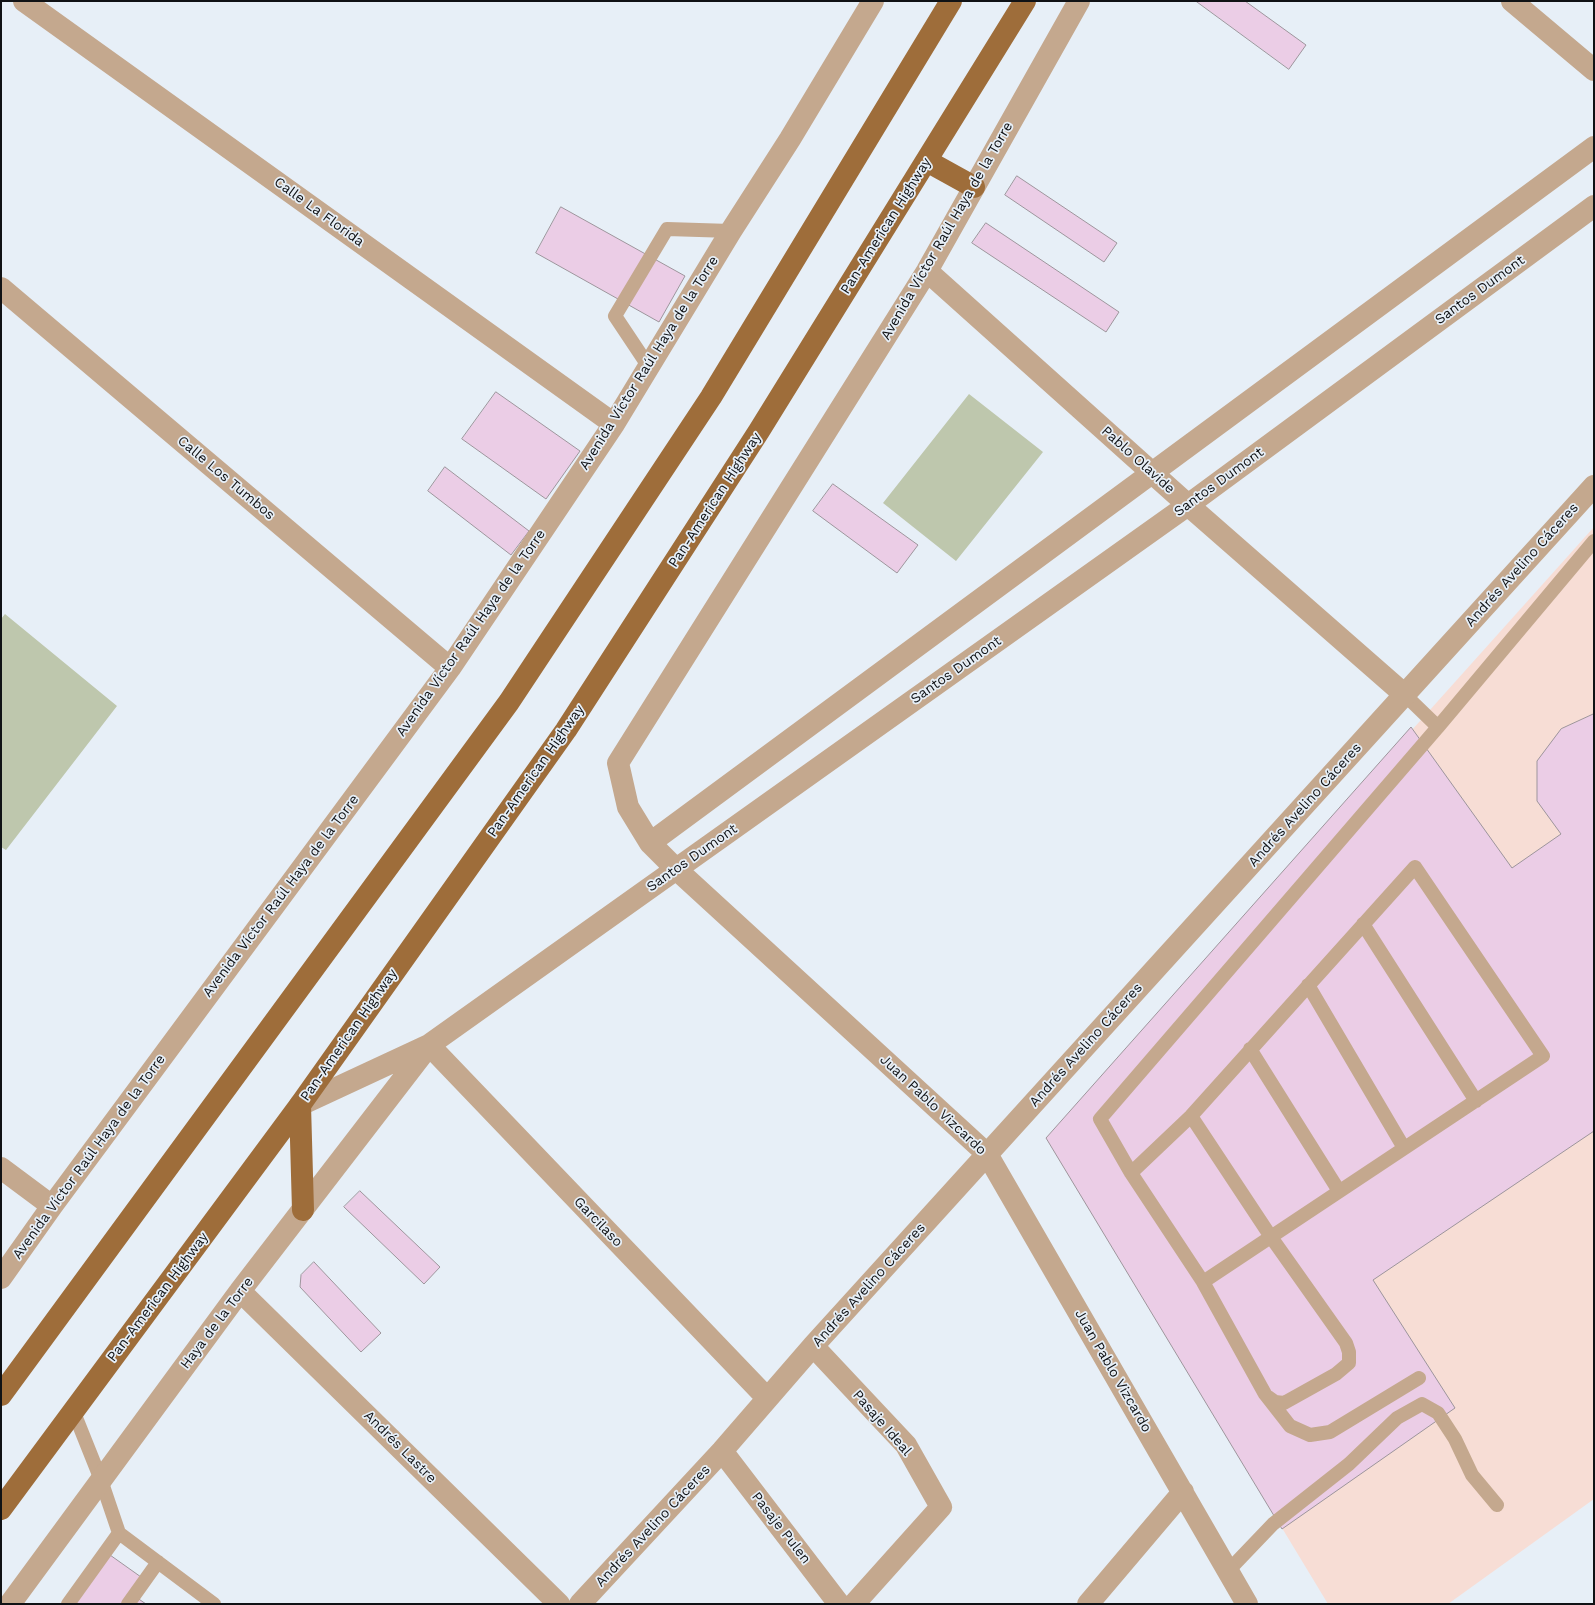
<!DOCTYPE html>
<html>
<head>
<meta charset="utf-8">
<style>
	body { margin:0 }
	#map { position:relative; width:1595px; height:1605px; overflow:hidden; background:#e7eff7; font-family:"Work Sans",sans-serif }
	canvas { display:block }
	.frame { position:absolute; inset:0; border:2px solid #101215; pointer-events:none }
</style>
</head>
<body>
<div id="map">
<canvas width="1595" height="1605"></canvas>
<div class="frame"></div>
</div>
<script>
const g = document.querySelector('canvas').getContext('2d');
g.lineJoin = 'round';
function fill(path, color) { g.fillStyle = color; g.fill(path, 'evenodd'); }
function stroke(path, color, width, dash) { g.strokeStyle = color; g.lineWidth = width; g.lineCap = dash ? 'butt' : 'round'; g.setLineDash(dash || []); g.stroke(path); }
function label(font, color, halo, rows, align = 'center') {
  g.font = font + ' "Work Sans",sans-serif'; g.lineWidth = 3.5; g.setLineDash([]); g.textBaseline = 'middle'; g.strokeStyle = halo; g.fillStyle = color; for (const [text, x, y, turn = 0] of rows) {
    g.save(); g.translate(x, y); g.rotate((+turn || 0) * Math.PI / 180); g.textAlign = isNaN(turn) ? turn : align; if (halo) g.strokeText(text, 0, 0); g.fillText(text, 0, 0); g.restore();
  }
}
fill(new Path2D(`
	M1594,527V1499L1448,1604H1328L1046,1138Z`), '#f7ddd5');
fill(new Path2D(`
	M969,394L1043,452L956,561L883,503Z
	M5,614L117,706L6,850L1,847V619Z`), '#bec7ad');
const building = new Path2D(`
	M1196,1H1245L1306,45L1289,69Z
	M1017,176L1117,243L1104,262L1005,195Z
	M561,207L685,276L659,322L536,253Z
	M986,223L1119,312L1106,332L972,243Z
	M496,392L580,451L546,499L462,439Z
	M445,467L529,531L511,555L428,491Z
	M833,484L918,545L897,573L813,511Z
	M1594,714V1131L1373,1280L1455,1408L1282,1529L1046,1138L1411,727L1512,868L1561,834L1537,801V761L1561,729Z
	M360,1191L440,1267L424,1284L344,1207Z
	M314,1262L381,1333L361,1352L300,1287L301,1275Z
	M110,1555L141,1577L130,1593L146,1604H75Z`);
fill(building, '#ebcde6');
stroke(building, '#9d959c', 1);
stroke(new Path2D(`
	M649,367L615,316L667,229L731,231
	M1405,695L1438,727L1594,541
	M1363,924L1476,1101
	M1308,985L1404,1148
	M1250,1049L1339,1191
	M1191,1116L1271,1237L1346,1343L1349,1352V1363L1336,1374L1284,1403L1275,1402L1268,1397
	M1131,1173L1191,1116L1415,867L1543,1056L1203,1282
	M1419,1378L1330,1432L1310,1435L1290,1426L1265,1394L1203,1282L1131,1173L1100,1119L1438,727
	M73,1410L101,1480L119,1533L214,1604
	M1229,1570L1273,1524L1349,1464L1397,1418L1422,1404L1438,1413L1455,1439L1472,1475L1497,1505
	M68,1604L119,1533
	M128,1604L158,1562`), '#c4a88e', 14);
stroke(new Path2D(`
	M24,1L614,424
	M1079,1L927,271L618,763L628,807L650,843L676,869L987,1154L1247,1604
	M1512,1L1594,70
	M927,271L1188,505L1405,695
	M1,288L450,668
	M650,843L1594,147
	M429,1045L767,1398
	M300,1105L429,1045L1188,505L1594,206
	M1,1168L52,1206
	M1,1278L52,1206L450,668L614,424L731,231L790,139L873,1
	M240,1291L559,1604
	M813,1346L906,1445L941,1507L854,1604
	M722,1451L839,1604
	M10,1604L240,1291L427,1048
	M580,1604L722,1451L813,1346L1594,486
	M1088,1604L1183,1492`), '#c4a88e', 22);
stroke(new Path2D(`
	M927,161L974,187
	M300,1105L303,1210
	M1,1395L509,702L711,397L951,1
	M1,1509L300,1105L566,730L759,431L1025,1`), '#9e6d3a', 22);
label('14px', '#101215', '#e7eff7', [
	["Calle La Florida",319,212,36],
	["Pan-American Highway",886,226,-58],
	["Avenida Víctor Raúl Haya de la Torre",947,231,-60],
	["Santos Dumont",1480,290,-36],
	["Avenida Víctor Raúl Haya de la Torre",649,363,-58],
	["Pablo Olavide",1138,460,42],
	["Calle Los Tumbos",226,478,40],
	["Santos Dumont",1219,482,-36],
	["Pan-American Highway",715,500,-57],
	["Andrés Avelino Cáceres",1522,565,-48],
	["Avenida Víctor Raúl Haya de la Torre",471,633,-55],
	["Santos Dumont",956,670,-35],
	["Pan-American Highway",536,771,-55],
	["Andrés Avelino Cáceres",1305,805,-48],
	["Santos Dumont",692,858,-35],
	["Avenida Víctor Raúl Haya de la Torre",281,896,-53],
	["Pan-American Highway",349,1035,-55],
	["Andrés Avelino Cáceres",1086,1045,-48],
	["Juan Pablo Vizcardo",933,1105,43],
	["Avenida Víctor Raúl Haya de la Torre",89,1157,-54],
	["Garcilaso",598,1222,46],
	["Andrés Avelino Cáceres",869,1285,-48],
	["Pan-American Highway",158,1297,-53],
	["Haya de la Torre",217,1323,-53],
	["Juan Pablo Vizcardo",1113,1371,60],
	["Pasaje Ideal",882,1423,49],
	["Andrés Lastre",400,1447,45],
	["Andrés Avelino Cáceres",653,1526,-47],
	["Pasaje Pulen",781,1528,52]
]);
</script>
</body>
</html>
